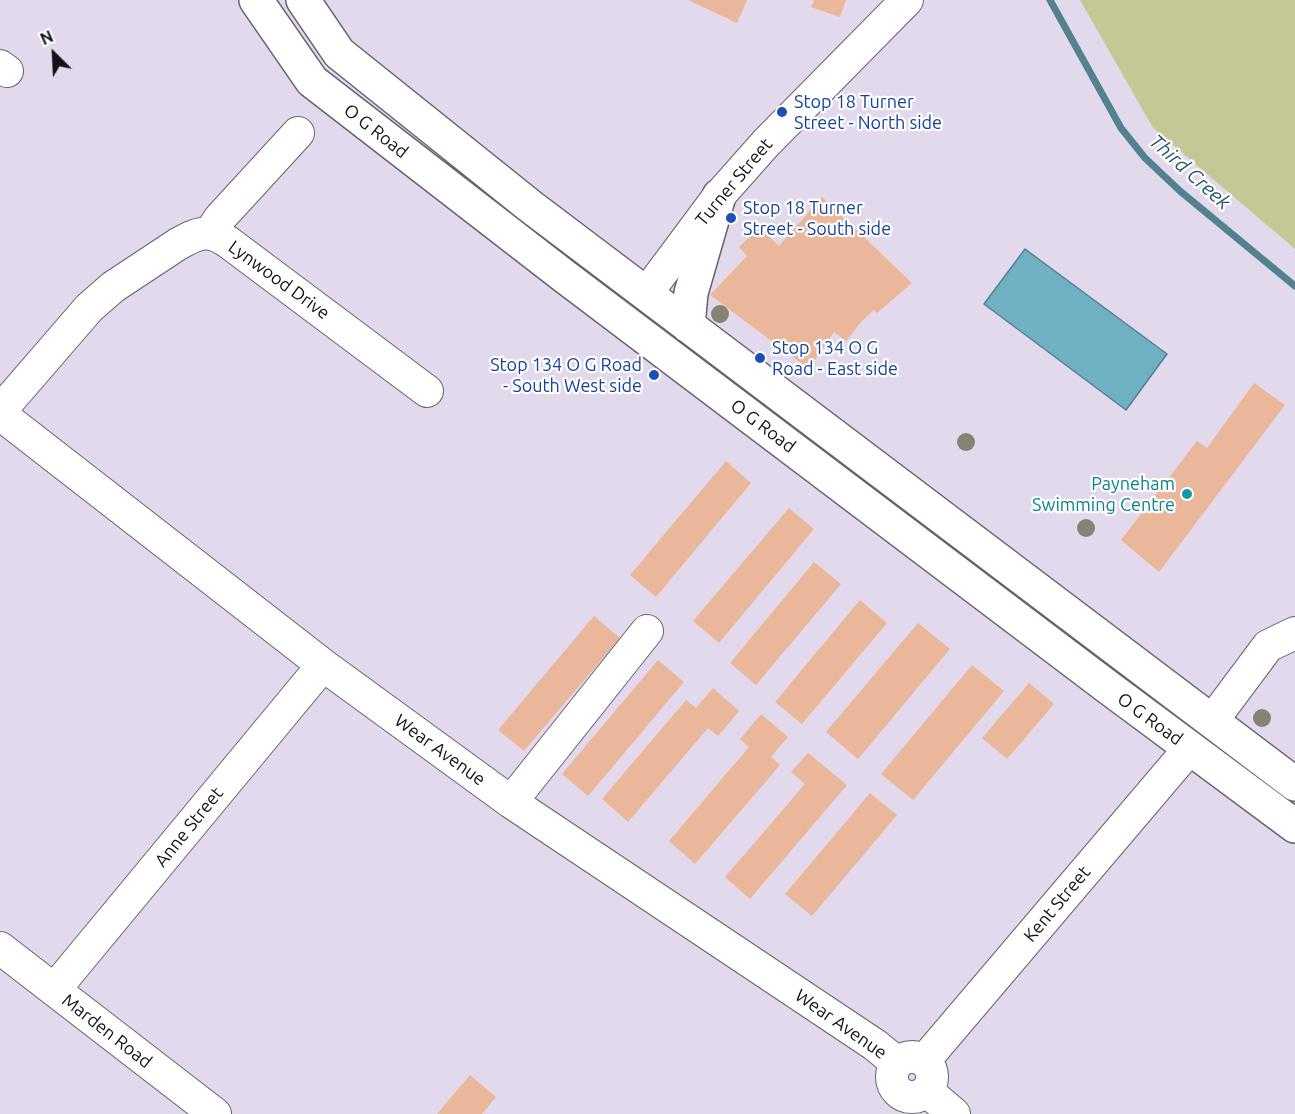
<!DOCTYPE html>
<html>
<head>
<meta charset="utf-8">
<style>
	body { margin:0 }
	#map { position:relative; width:1295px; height:1114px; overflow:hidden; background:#e3d9ec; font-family:Ubuntu,sans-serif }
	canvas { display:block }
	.north { position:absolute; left:24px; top:24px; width:60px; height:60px; -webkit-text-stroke:4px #fff; paint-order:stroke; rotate:336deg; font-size:16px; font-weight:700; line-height:24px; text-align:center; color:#131016 }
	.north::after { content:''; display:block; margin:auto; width:21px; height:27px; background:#131016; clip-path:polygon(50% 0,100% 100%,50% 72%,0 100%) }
</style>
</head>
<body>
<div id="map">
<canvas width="1295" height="1114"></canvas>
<div class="north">N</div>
</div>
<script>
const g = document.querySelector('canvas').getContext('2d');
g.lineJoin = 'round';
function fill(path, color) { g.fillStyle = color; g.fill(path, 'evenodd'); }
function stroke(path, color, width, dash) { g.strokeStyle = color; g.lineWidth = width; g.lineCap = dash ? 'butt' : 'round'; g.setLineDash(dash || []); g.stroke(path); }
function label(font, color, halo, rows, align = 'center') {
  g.font = font + ' Ubuntu,sans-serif'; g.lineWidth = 4.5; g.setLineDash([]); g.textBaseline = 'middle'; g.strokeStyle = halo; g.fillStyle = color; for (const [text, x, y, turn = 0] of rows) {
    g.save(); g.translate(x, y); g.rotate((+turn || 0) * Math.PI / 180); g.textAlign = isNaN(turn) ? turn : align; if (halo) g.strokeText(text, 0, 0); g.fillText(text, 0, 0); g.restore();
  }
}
fill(new Path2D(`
	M1080,0H1295V249L1153,128Z`), '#c5c894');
const water = new Path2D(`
	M1025,249L1167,354L1126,410L984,304Z`);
fill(water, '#6fb1c2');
stroke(water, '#53818e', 1.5);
stroke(new Path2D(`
	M1050,0L1121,128L1145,158L1180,191L1295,286`), '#53818e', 7);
fill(new Path2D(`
	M688,0H747L737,23Z
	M814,0H846L840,17L811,7Z
	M822,197L912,283L877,313L874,310L861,322L846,341L834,332L809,369L710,295L747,256L739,247L760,227L779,246Z
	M1254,383L1285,405L1159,572L1121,540L1197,441L1207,448Z
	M726,461L751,483L656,597L630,575Z
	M789,508L814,529L719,643L693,621Z
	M814,562L841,584L756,685L730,663Z
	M860,600L887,623L802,724L775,702Z
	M594,616L620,638L524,751L498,730Z
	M918,623L950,649L858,759L826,732Z
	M658,660L684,682L588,796L562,774Z
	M972,665L1004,691L913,800L881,774Z
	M1029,683L1054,704L1007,759L982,738Z
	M713,688L739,711L718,736L708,728L628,822L602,799L686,700L696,708Z
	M761,714L788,737L771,757L780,765L695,864L669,841L749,747L740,739Z
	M808,753L847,785L750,899L725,877L805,784L791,772Z
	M870,793L897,815L812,916L785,894Z
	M470,1075L496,1097L482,1114H437Z`), '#eab79a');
const minor = new Path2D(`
	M0,66L7,71
	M210,233L220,218L298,133
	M646,294L719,196L766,143L907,0
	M0,411L89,308L113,287L178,244C198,233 208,228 228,242L427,391
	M0,414L323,665L511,802L875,1045L897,1063
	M1212,721L1268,646L1295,633
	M511,802L647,631
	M0,948L215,1114
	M54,990L323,665
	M892 1077a20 20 0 1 1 40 0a20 20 0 1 1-40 0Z
	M924,1061L1190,748
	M927,1091L954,1114`);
const major = new Path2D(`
	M256,0L312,81L564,276L1109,688L1295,826
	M303,0L339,53L530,206L1295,784
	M688,326L691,293L719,196`);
stroke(minor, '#696071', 34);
stroke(major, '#696071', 36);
stroke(minor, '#fff', 32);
stroke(major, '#fff', 33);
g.fillStyle = '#868374';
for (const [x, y] of [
	[720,314],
	[966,442],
	[1086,528],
	[1262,718]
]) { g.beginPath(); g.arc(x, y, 9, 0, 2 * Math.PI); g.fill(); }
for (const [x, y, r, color] of [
	[782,112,6,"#1a4fb4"],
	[731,218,6,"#1a4fb4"],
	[760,358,6,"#1a4fb4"],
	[654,375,6,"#1a4fb4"],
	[1187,494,6,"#0f9aa8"]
]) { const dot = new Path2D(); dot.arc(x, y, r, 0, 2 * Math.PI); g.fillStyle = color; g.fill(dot); stroke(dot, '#fff', 2); }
label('18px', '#164399', '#fff', [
	["Stop 18 Turner",794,102],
	["Street - North side",794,123],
	["Stop 18 Turner",743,208],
	["Street - South side",743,229],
	["Stop 134 O G",772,348],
	["Road - East side",772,369],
	["Stop 134 O G Road",642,365,"right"],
	["- South West side",642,386,"right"]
], 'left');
label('18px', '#131016', '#fff', [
	["O G Road",376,131,38],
	["Turner Street",734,182,-50],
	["Lynwood Drive",279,280,36],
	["O G Road",763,426,37],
	["O G Road",1150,719,36],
	["Wear Avenue",440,750,36],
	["Anne Street",189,827,-51],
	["Kent Street",1057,904,-50],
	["Wear Avenue",841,1024,35],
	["Marden Road",107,1031,38]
]);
label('18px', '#0d838f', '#fff', [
	["Payneham",1175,484],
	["Swimming Centre",1175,505]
], 'right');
label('italic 20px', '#225967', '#fff', [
	["Third Creek",1190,172,42]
]);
</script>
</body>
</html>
